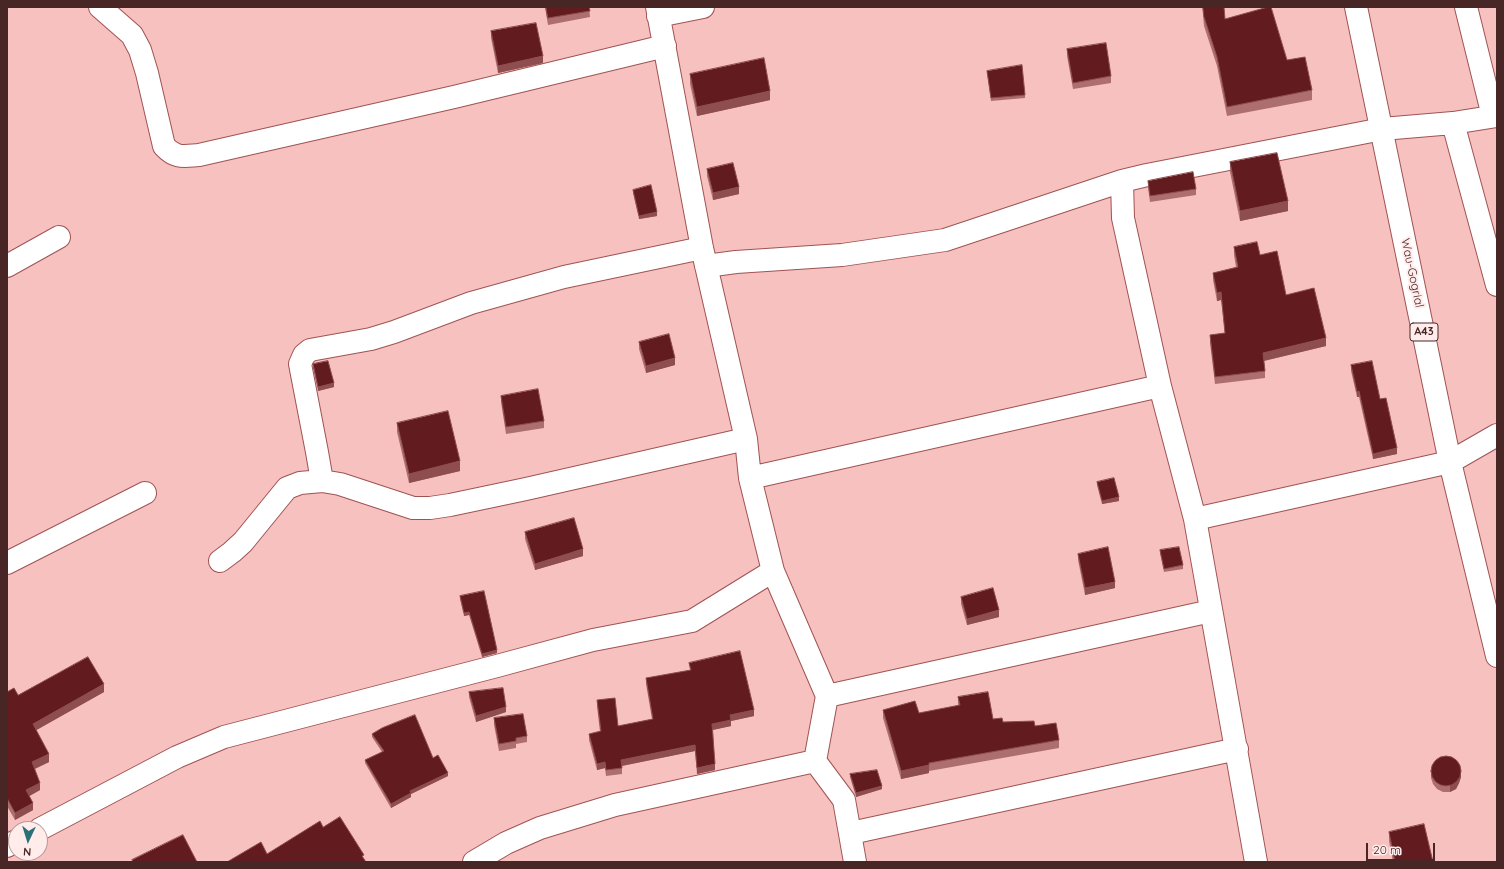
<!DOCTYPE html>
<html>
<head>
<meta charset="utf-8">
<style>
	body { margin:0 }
	#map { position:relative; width:1504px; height:869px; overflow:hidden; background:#f6c1bf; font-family:Quicksand,sans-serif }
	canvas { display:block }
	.frame { position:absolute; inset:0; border:8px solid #482626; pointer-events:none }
	.north { position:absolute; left:8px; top:821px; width:40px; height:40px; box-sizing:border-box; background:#ffeceb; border:1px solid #b69d9c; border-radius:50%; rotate:184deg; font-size:11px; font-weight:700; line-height:16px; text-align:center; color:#482626 }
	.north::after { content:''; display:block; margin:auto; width:14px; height:18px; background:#297378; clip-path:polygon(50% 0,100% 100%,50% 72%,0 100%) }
	.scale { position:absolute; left:1366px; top:843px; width:69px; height:18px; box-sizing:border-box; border:2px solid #482626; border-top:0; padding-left:5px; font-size:12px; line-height:14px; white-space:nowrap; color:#482626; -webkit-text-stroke:3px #ffeceb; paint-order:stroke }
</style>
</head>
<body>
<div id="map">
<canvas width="1504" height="869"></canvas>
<div class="frame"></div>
<div class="north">N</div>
<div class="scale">20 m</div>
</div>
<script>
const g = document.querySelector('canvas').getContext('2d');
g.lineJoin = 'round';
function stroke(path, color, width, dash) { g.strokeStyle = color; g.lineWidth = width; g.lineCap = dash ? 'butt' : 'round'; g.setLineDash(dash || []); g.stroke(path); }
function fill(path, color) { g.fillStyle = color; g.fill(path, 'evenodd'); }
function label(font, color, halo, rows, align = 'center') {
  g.font = font + ' Quicksand,sans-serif'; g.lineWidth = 4; g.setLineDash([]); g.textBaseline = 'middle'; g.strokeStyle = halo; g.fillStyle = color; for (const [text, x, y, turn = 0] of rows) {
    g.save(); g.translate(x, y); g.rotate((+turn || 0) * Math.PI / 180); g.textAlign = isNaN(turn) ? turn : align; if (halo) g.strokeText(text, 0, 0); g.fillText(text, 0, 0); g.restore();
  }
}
const minor = new Path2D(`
	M100,7L132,35L140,50L147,73L164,146C176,159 184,156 199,155L454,97L665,46
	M1466,7L1493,116
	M658,16L703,7
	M1453,123L1497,285
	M1122,181L1123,218L1160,386L1195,519L1256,862
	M7,266L59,237
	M706,266L736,262L842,255L945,240L1122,181L1147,175L1382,129L1453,123L1497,116
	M746,439L750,478L773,571L827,696L815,761L844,800L855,862
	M750,478L1160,386
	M322,481L317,452L300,364L304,355L310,350L371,339L394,332L471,303L564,277L702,248
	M1195,519L1450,462L1497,435
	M220,561L232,552L243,542L287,488L300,483L322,481L340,484L413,508H430L450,505L526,489L746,439L702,248L657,7
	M7,563L145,493
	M827,696L1211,611
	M40,829L177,757L224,737L497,666L593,640L692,621L773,571
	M851,833L1237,749
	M7,846L16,841
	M474,862L506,843L540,828L615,805L815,761`);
const major = new Path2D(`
	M1356,7L1450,462L1497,656`);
stroke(minor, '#a05353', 24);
stroke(major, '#a05353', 24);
stroke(minor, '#fff', 22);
stroke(major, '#fff', 22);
fill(new Path2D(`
	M545,7H589L590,17L548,25Z
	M1203,7L1225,19L1287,60L1312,90V100L1227,116L1217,66L1204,26L1203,15Z
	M491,31L543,63L498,73L491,38Z
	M1067,49L1111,76V83L1073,89L1067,56Z
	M987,71L1025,95V98L991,101Z
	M690,74L770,100L697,116L690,84Z
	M1230,162L1288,211L1240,221L1230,172Z
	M707,169L739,194L713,200L707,176Z
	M1148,181L1196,189V195L1150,202L1148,188Z
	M633,190L657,216L639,219L633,193Z
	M1234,247L1260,255L1286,295L1326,346L1264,361L1265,371V378L1215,384L1210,343V335L1225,333L1221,300L1217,301L1213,280V273L1236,267L1234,255Z
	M639,342L675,365L646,373L639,349Z
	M313,364L334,387L318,391L313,368Z
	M1351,365L1380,399L1397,454L1373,459L1359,397H1357L1351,371Z
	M501,396L544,421V428L506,434L501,402Z
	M397,423L460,471L409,483L397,432Z
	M1097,482L1119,501L1102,504L1097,485Z
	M525,532L583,556L535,570L525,539Z
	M1160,550L1183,565V569L1164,572L1160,553Z
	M1078,554L1115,588L1085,595L1078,560Z
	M460,596L497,653L482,657L469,615L464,616L460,599Z
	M961,597L999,617L967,625L961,604Z
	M689,663L754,716L731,721V726L713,730L715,770L697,774L695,751L622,766V774L606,776L605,768L597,770L589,740V734L600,732L597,706V700L618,726L652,719L646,684V678L690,670Z
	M7,692L18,695L104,692L36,730L49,762L35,769L40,790L29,796L33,810L15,820L7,806Z
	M469,692L506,712L476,722L469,697Z
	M958,697L993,719L1003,722L1035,726L1059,740V748L929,771V773L901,779L883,718V710L919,713L958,706Z
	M494,718L527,736V742L516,744V748L499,751L494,725Z
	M372,734L433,758L448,776L411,794V797L391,808L365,763V760L382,752L372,737Z
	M1431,771L1461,777L1459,783L1456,789L1450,792H1443L1437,789L1433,784L1431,778Z
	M850,774L882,789L856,797L850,777Z
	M1389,832L1433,862H1393L1389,841Z`), '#ac6e6f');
fill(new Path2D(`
	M543,56V63L498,73V66Z
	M770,91V100L697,116V107Z
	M739,187V194L713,200V193Z
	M1288,201V211L1240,221V211Z
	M657,212V216L639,219V216Z
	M1221,292V300L1217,301V293Z
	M1326,338V346L1263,361V353Z
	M675,358V365L646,373V366Z
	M334,383V387L318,391V387Z
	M1359,391V397H1357V392Z
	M1397,448V454L1373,459V454Z
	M460,461V471L409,483V474Z
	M1119,497V501L1102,504V501Z
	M583,549V556L535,570V564Z
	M1115,582V588L1085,595V588Z
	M999,610V617L967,625V619Z
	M469,612V615L464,616V613Z
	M497,650V653L482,657V654Z
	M104,684V692L33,732V724Z
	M506,707V712L476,722V716Z
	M754,710V716L731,721V726L712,730V724L730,715Z
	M695,745V751L621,766V760Z
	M49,754V762L32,770V762Z
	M605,762V768L597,770V764Z
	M715,764V770L697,774V768Z
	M929,765V773L901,779V771Z
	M1461,770V777L1459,783L1456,789L1450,792V785Z
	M448,773V776L411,794V797L391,808V804L410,791Z
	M40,783V790L26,798V790Z
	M882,786V789L856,797V793Z
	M33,803V810L15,820V813Z`), '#8e4d4f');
const building = new Path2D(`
	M546,7H589L590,11L548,18Z
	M1203,7H1224L1225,19L1268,7H1271L1287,60L1305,57L1312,90L1227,107L1217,57L1204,17Z
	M536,23L543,56L498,66L491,31Z
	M1106,43L1111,76L1073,83L1067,49Z
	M764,58L770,91L697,107L690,74Z
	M1022,65L1025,95L991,98L987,71Z
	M1277,153L1288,201L1240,211L1230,162Z
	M733,163L739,187L713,193L707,169Z
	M1193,172L1196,189L1150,196L1148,181Z
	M651,185L657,212L639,216L633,190Z
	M1257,242L1260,255L1277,251L1286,295L1314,288L1326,338L1263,353L1265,371L1215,377L1210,335L1225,333L1221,292L1217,293L1213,273L1238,267L1234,247Z
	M669,334L675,358L646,366L639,342Z
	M328,361L334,383L318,387L313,364Z
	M1372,361L1380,399L1386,398L1397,448L1373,454L1359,391L1357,392L1351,365Z
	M538,389L544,421L506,427L501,396Z
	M448,411L460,461L409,474L397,423Z
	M1114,478L1119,497L1102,501L1097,482Z
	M574,518L583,549L535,564L525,532Z
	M1108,547L1115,582L1085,588L1078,554Z
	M1179,547L1183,565L1164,569L1160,550Z
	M993,588L999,610L967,619L961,597Z
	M484,591L497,650L482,654L469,612L464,613L460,596Z
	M740,651L754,710L730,715L731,720L712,724L715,764L697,768L695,745L621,760L622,768L606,770L605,762L597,764L589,734L601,731L597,700L615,698L618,726L653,719L646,678L691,670L689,663Z
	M88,657L104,684L33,724L49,754L32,762L40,783L26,790L33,803L15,813L7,798V692L14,688L18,695Z
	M503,688L506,707L476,716L469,692Z
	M988,692L993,719L1002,718L1003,722L1034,721L1035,726L1056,723L1059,740L929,763V765L901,771L883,710L915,701L919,713L960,705L958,697Z
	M523,714L527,736L516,738V741L499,744L494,718Z
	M415,715L433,758L438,755L448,773L410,791L411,793L391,804L365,760L384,751L372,734L382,728Z
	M1431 771a15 15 0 1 1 30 0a15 15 0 1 1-30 0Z
	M877,770L882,786L856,793L850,774Z
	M340,817L364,855L362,856L366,862H227L261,842L267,854L320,821L323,827Z
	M1424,824L1433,862H1395L1389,832Z
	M183,835L197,862H133L132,860Z`);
fill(building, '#621b1f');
stroke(building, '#8e4d4f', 1);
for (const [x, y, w] of [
	[1424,332,28]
]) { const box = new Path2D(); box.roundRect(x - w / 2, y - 9, w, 18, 3); g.fillStyle = '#ffeceb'; g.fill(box); stroke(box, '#482626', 1); }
label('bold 11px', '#482626', null, [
	["A43",1424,332]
]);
label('12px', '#482626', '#ffeceb', [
	["Wau-Gogrial",1412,273,78]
]);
</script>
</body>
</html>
